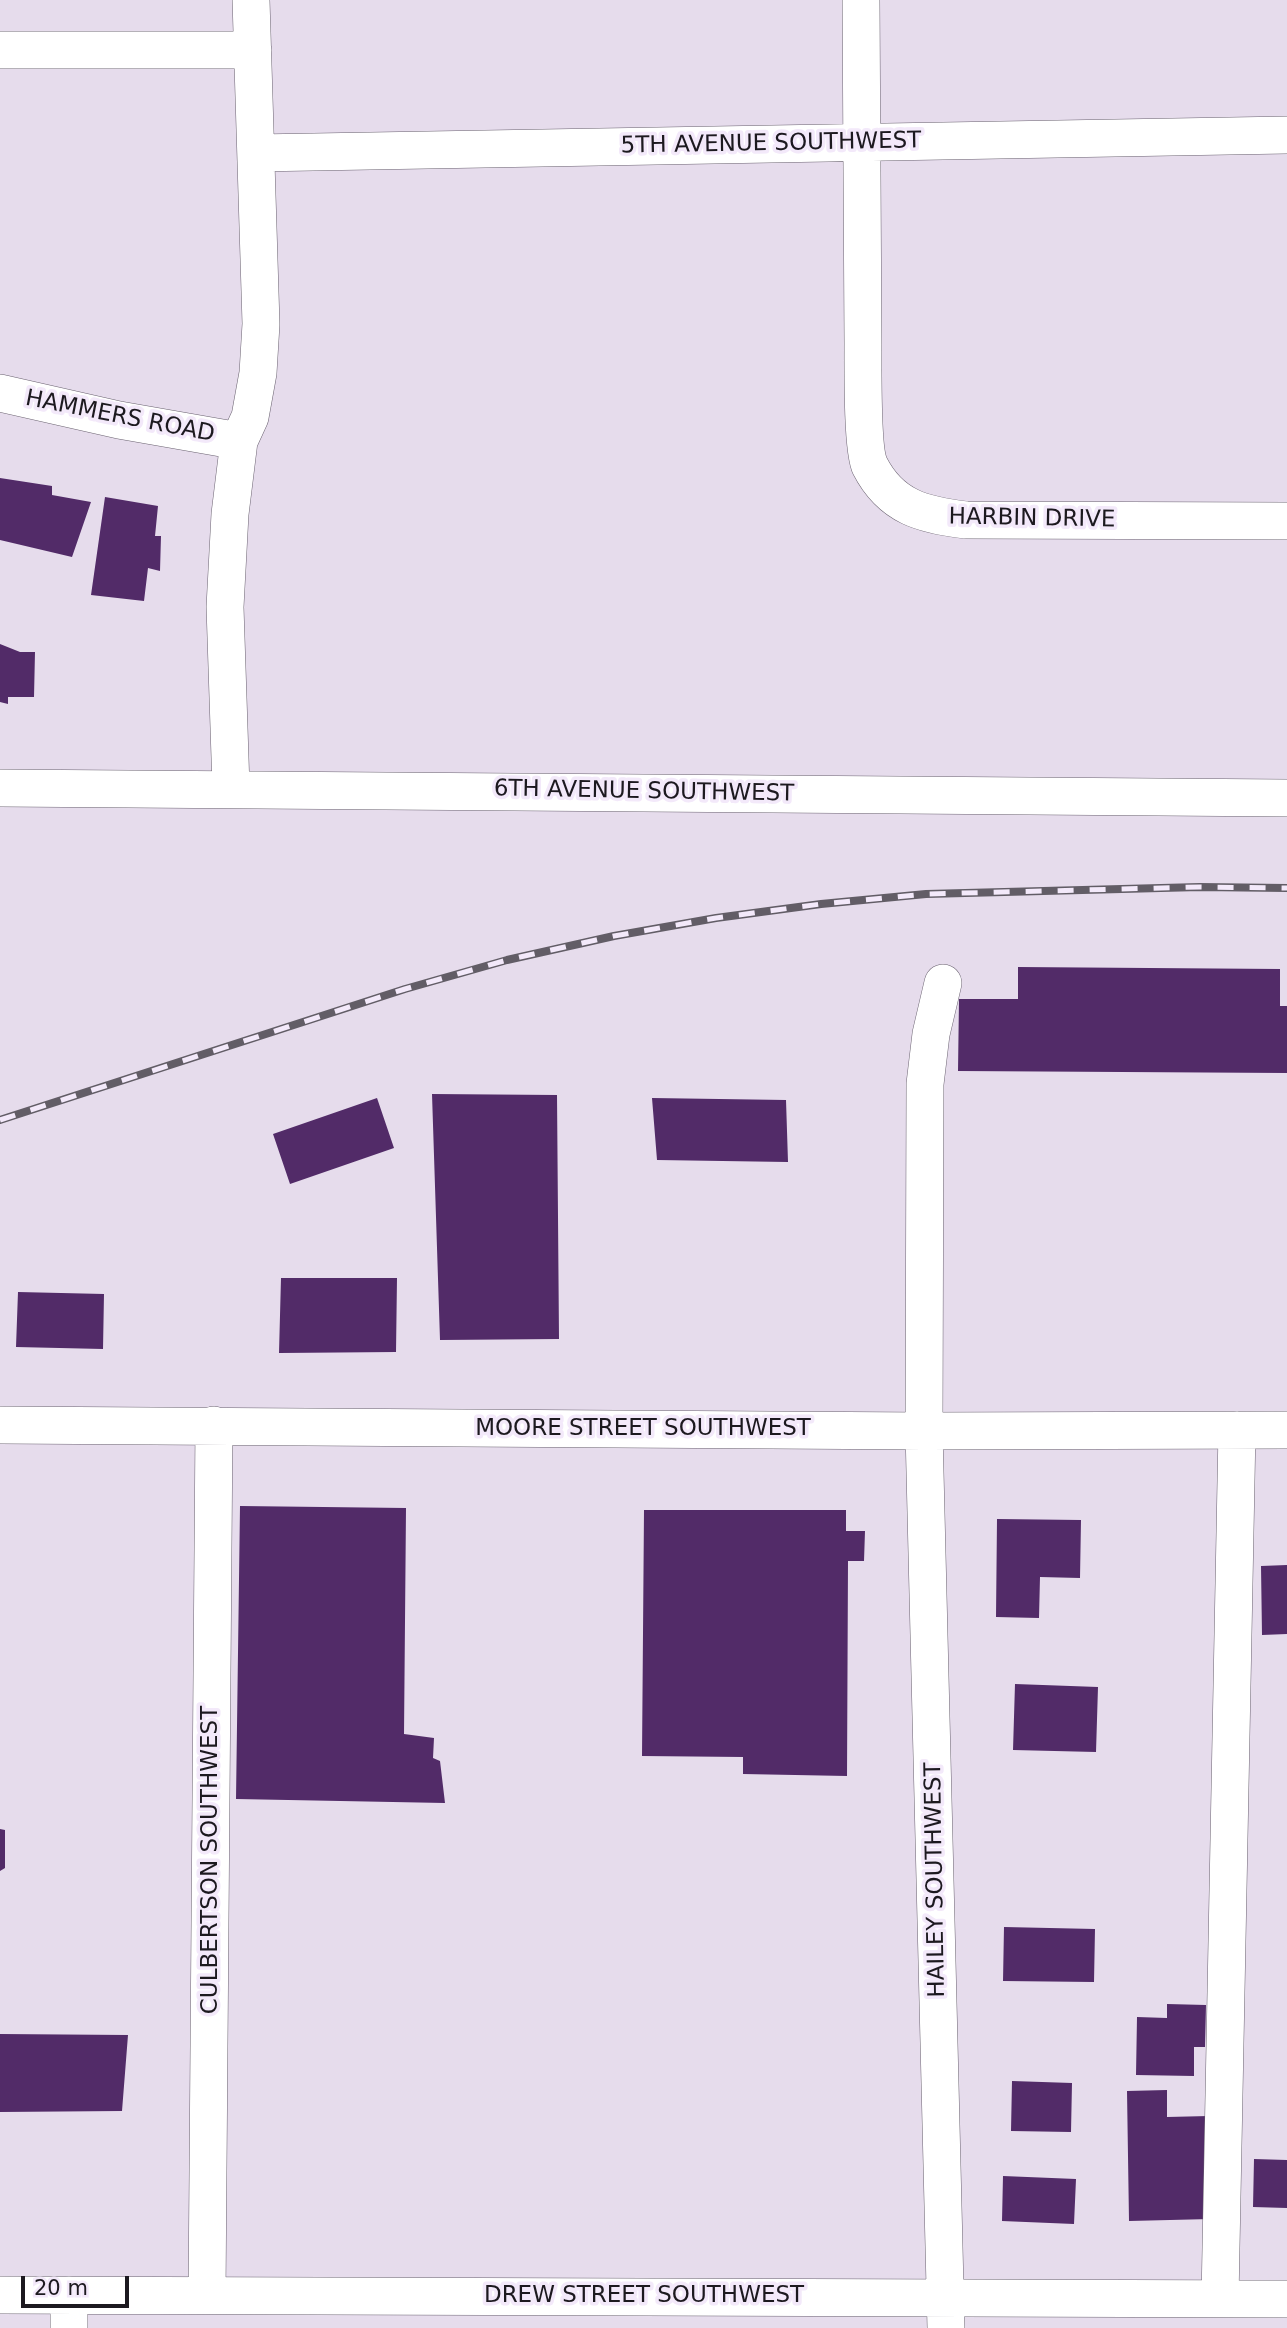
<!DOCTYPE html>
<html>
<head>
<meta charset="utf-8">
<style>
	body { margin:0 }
	#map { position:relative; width:1287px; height:2328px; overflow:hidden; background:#e6dcec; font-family:"DejaVu Sans",sans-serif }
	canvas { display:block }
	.scale { position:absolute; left:21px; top:2276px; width:108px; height:32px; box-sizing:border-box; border:4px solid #1c191f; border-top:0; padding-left:9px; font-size:21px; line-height:24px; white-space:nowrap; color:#1c191f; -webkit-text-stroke:5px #f3e9fa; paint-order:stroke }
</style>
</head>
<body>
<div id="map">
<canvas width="1287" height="2328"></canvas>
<div class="scale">20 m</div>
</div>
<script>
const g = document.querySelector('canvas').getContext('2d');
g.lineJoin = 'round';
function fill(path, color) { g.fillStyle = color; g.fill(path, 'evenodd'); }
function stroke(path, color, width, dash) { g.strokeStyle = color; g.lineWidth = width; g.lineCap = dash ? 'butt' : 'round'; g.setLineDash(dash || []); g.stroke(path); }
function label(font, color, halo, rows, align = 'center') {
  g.font = font + ' "DejaVu Sans",sans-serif'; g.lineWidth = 7; g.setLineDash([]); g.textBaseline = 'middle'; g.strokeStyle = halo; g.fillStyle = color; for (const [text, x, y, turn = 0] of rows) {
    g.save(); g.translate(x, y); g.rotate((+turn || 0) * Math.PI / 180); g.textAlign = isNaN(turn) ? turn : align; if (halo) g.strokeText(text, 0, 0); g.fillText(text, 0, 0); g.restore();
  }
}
fill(new Path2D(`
	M0,478L52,486V495L91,502L72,557L0,540Z
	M105,497L158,506L155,536H161L160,571L148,568L144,601L91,595Z
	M0,644L20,652H35L34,697H8V704L0,702Z
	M1018,967L1280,969V1006H1287V1073L958,1071L959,999H1018Z
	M432,1094L557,1095L559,1339L440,1340Z
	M377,1098L394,1148L290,1184L273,1134Z
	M652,1098L786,1100L788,1162L657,1160Z
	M281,1278H397L396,1352L279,1353Z
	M18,1292L104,1294L103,1349L16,1347Z
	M240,1506L406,1508L404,1734L434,1738L433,1758L440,1761L445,1803L236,1799Z
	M644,1510H846V1531H865L864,1561H848L847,1776L743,1774V1757L642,1756Z
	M997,1519L1081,1520L1080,1578L1040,1577L1039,1618L996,1617Z
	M1287,1565V1634L1262,1635L1261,1566Z
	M1015,1684L1098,1687L1096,1752L1013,1750Z
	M0,1829L5,1830V1868L0,1871Z
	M1004,1927L1095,1929L1094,1982L1003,1981Z
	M1167,2004L1206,2005L1205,2047H1194V2076L1136,2075L1137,2017L1167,2018Z
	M0,2034L128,2035L122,2111L0,2112Z
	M1012,2081L1072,2083L1071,2132L1011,2131Z
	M1167,2090V2117L1209,2116L1211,2219L1129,2221L1127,2091Z
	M1254,2159L1287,2160V2208L1253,2207Z
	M1003,2176L1076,2179L1074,2224L1002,2221Z`), '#522b68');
const minor = new Path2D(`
	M861,0C862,115 862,230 863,344C863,366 862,450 870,466C891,507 923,515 966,520L1287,521
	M0,50H253
	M256,153L1287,135
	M0,393L119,420L239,441
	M0,788L1287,798
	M231,788L225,607L230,514L239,441L250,417L258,373L261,324L251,0
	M943,983L931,1034L925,1084L924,1431L946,2328
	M0,1425L924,1431L1287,1430
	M0,2295L1287,2299
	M69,2295V2328
	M207,2295L214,1425
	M1220,2299L1237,1430`);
stroke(minor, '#6a6270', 38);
stroke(minor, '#fff', 37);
const rail = new Path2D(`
	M0,1120L405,989L507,960L614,936L716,918L821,904L926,894L1200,887L1287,888`);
stroke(rail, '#625d66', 8);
stroke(rail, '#f3e9fa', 5, [16]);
label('23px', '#1c191f', '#f3e9fa', [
	["5TH AVENUE SOUTHWEST",771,144,-1],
	["HAMMERS ROAD",120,417,11],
	["HARBIN DRIVE",1032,519,1],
	["6TH AVENUE SOUTHWEST",644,792,1],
	["MOORE STREET SOUTHWEST",643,1429],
	["CULBERTSON SOUTHWEST",211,1860,-90],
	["HAILEY SOUTHWEST",936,1880,-91],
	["DREW STREET SOUTHWEST",644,2296]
]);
</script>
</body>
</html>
